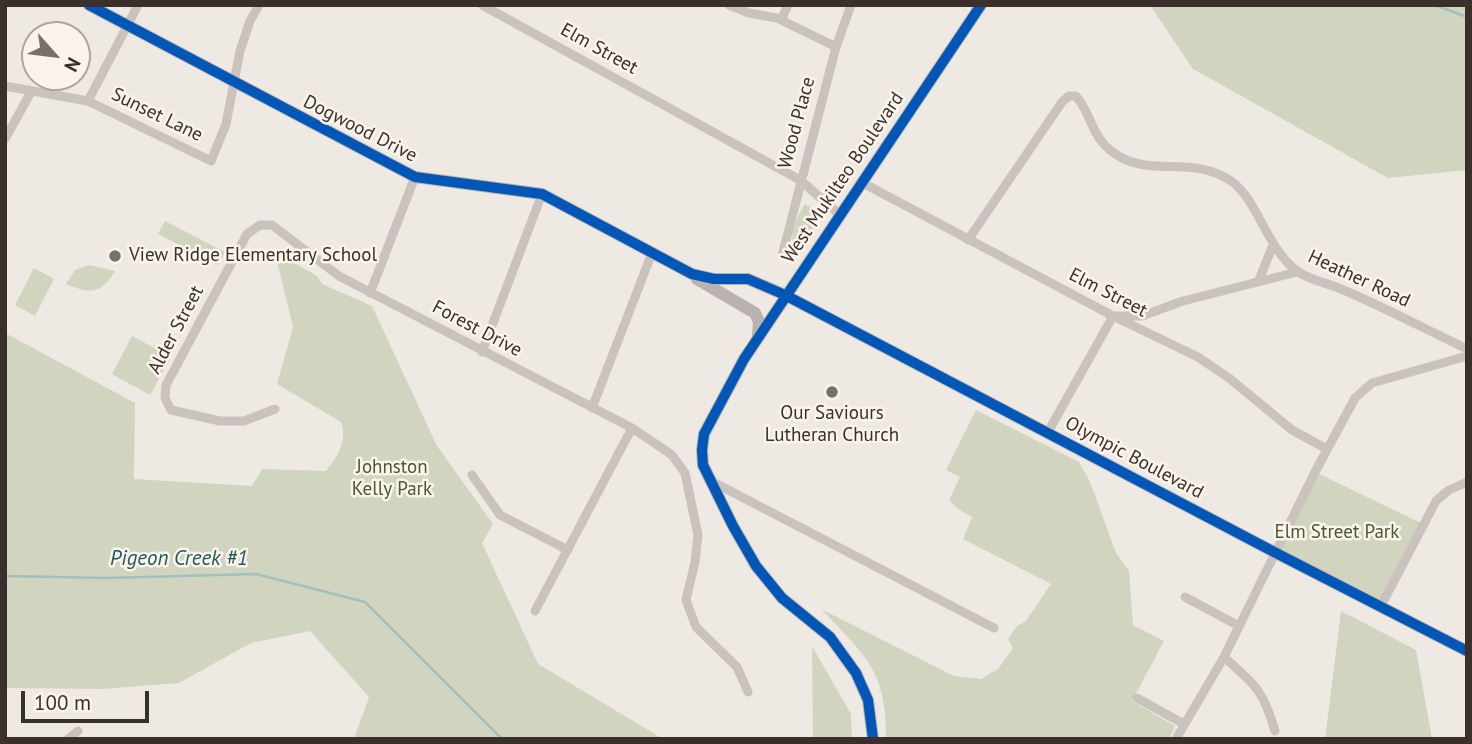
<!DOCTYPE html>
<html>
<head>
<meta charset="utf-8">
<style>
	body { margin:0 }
	#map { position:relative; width:1472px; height:744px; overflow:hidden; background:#efe9e4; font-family:"PT Sans",sans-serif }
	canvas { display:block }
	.frame { position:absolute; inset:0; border:7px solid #3a2f2b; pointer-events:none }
	.north { position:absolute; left:21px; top:21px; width:70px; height:70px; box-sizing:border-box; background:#faf4ed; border:2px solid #ada59f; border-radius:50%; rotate:118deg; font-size:19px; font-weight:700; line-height:28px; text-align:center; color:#3a2f2b }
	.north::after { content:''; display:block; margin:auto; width:24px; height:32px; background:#79706c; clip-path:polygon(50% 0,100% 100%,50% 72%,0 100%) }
	.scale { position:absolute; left:21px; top:691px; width:128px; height:32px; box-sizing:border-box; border:4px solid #3a2f2b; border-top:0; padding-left:9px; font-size:21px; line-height:24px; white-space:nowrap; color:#3a2f2b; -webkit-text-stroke:5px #faf4ed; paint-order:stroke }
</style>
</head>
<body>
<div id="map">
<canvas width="1472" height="744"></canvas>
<div class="frame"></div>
<div class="north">N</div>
<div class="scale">100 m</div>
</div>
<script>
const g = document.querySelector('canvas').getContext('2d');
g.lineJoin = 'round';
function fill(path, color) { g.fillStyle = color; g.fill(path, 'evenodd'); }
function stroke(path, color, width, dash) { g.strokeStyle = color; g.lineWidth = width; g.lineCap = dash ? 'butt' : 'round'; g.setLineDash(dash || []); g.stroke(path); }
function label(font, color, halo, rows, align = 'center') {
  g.font = font + ' "PT Sans",sans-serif'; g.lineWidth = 5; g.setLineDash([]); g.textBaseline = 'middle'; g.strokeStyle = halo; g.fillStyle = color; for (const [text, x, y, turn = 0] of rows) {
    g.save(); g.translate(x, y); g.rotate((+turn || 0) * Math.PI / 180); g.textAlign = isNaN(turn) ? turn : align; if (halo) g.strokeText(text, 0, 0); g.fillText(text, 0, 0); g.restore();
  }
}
fill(new Path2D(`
	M1150,5H1467V170L1388,178L1193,69Z
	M805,204L820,212V217L801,246L793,245C790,233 798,214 805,204Z
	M165,221L225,252L218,265L158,234Z
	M276,257H284L317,276L322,284L372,306L437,446L493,524L482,543L538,664L663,739H354L369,697L310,631L251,643L179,683L103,689L5,688V333L135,403L134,479L252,486L262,469L326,471C337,458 348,440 341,422L277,384L293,327Z
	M89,265L115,271C100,295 90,294 66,284L75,270Z
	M34,268L54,279L35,316L15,305Z
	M132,336L171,357L150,395L112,374Z
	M976,410L1079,462L1090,482L1116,553L1129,571L1133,625L1164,641L1132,701L1175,726L1169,739H886C887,670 865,656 821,609L954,676L981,679L998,669L1013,648L1008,639L1017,626L1026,621L1051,584L963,539L972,517L958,509L949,500L960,477L946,470Z
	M1315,472L1423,524L1381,606L1276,553Z
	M1341,611L1416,650L1432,739H1325Z
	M812,646L851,714L852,739H813Z`), '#d1d4bf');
stroke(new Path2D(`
	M1435,5L1467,17
	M5,576L106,578L256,574L365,602L502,739`), '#a1c1c0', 2.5);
stroke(new Path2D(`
	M482,5L800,180L839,214
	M729,5L749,13L777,18L836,47
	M781,20L788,5
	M5,86L88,101L211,161L226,124L240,51L250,21L259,5
	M88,101L138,5
	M5,139L31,92
	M861,182L1113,316L1198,357L1229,378L1292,430L1327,449
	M968,240L1062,102L1069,96H1076C1092,114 1090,136 1114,153C1150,179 1191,154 1231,181C1258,200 1267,249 1297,271C1309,280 1327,283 1341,289C1384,307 1425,329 1467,349
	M783,252L836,47L851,5
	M1259,280L1273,245
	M370,293L415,177
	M482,352L542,194
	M592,408L652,253
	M275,409L244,421H220L171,410L165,398L166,385L247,234L260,225H272L339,276L632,428L672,455L685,473L698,535L695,562L686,600L696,627L737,667L748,692
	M1048,432L1113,316H1142L1183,301L1297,272
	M472,475L500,515L568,550
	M711,481L994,628
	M1185,597L1239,626
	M1381,606L1436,501L1449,490L1467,482
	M535,611L632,428
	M1224,657C1255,685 1263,689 1275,731
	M1137,698L1184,724
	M68,739L78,731
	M1176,739L1224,657L1315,472L1355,398L1372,383L1467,356`), '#c9c2bd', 9);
stroke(new Path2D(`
	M89,5L415,177L542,194L692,274L714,279H748L785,295L1276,553L1467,651
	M697,279L755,313L759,322L758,335
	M873,739L868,700L856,673L830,637L782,598L756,566L733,526L703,465L702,450L704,434L744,359L981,5`), '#b9b2ae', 12);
stroke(new Path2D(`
	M89,5L415,177L542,194L692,274L714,279H748L785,295L1276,553L1467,651
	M873,739L868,700L856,673L830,637L782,598L756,566L733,526L703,465L702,450L704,434L744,359L981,5`), '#0057b8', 10);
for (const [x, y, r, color] of [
	[115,256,7,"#79706c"],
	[832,392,7,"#79706c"]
]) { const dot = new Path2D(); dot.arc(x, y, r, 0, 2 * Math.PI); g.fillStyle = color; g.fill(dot); stroke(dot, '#faf4ed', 2.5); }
label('19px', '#3a2f2b', '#faf4ed', [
	["Elm Street",599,49,29],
	["Sunset Lane",157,115,26],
	["Wood Place",797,123,-75],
	["Dogwood Drive",360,129,27],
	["West Mukilteo Boulevard",843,178,-56],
	["Heather Road",1359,279,25],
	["Elm Street",1108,293,27],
	["Forest Drive",477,329,28],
	["Alder Street",176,330,-62],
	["Olympic Boulevard",1134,458,28]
]);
label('19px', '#3a2f2b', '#faf4ed', [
	["View Ridge Elementary School",129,256],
	["Our Saviours",832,414,"center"],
	["Lutheran Church",832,436,"center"]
], 'left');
label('19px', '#4b582e', '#faf4ed', [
	["Johnston",392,468],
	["Kelly Park",392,490],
	["Elm Street Park",1337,533]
]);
label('italic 21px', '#205a5c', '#faf4ed', [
	["Pigeon Creek #1",179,559]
]);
</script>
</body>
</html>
